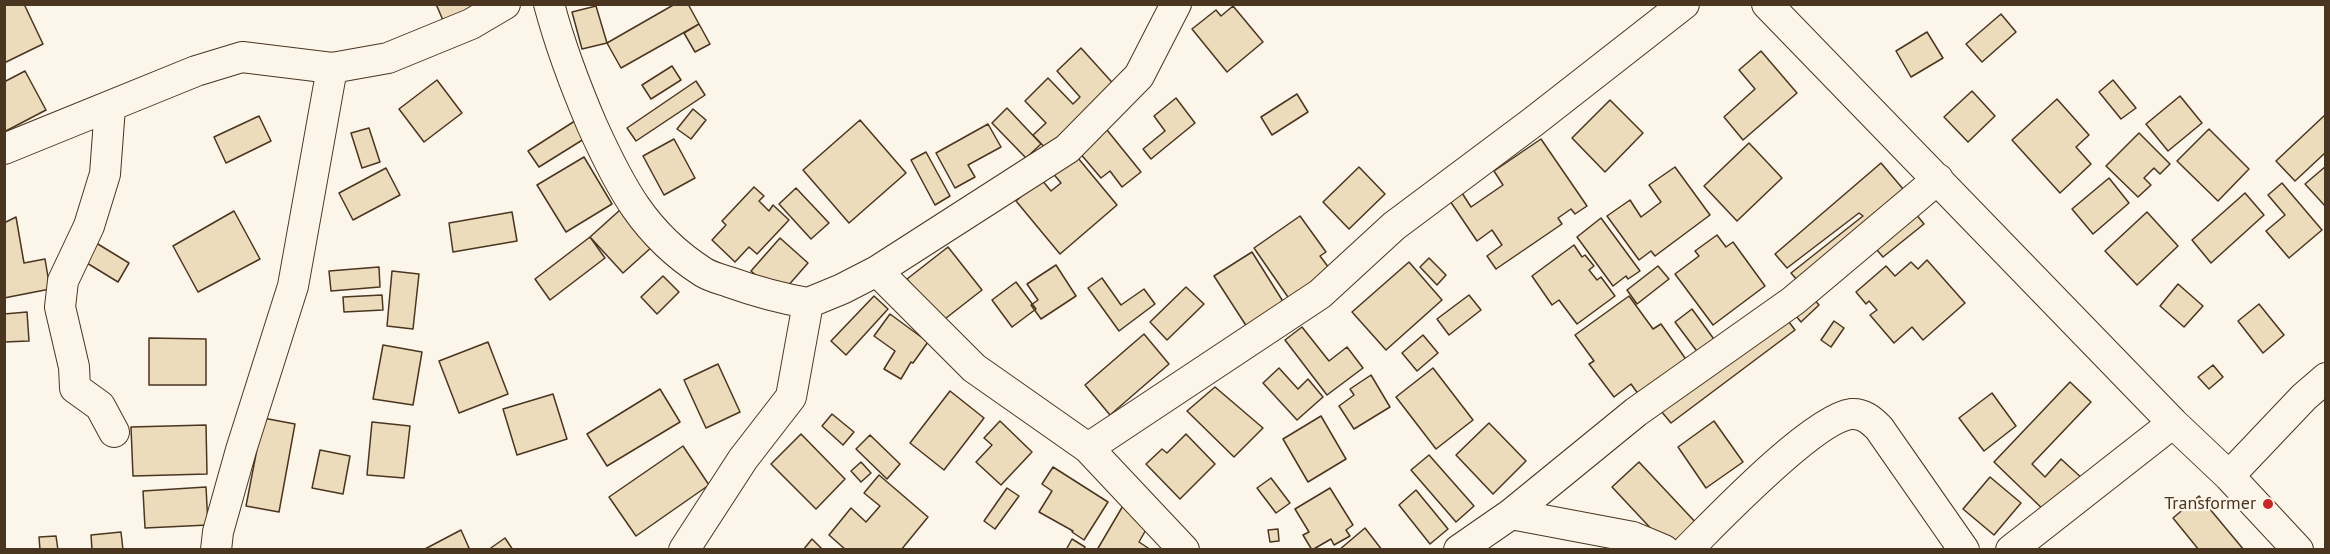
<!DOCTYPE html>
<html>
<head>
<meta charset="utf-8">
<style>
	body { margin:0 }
	#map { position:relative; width:2330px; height:554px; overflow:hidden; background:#fbf6e9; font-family:"PT Sans",sans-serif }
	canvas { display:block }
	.frame { position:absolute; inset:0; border:6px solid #4a3520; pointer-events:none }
</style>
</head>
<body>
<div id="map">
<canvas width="2330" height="554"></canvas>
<div class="frame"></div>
</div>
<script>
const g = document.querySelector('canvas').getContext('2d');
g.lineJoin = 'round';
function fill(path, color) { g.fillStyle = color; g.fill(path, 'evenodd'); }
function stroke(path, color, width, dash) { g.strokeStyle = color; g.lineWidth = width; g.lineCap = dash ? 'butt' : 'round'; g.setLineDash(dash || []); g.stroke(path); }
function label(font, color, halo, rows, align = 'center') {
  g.font = font + ' "PT Sans",sans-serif'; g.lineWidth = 4.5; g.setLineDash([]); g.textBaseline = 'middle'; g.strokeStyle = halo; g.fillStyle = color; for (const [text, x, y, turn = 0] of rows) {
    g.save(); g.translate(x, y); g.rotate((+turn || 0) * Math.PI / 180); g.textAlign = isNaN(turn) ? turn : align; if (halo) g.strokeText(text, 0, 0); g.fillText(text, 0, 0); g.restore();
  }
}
const building = new Path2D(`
	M4,4H24L43,44L4,63Z
	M436,4H490L445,25Z
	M675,4H688L699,24L621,68L607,43Z
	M596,6L607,43L582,49L572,12Z
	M1233,6L1263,42L1227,72L1192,29L1216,10L1221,16Z
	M2001,14L2016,32L1982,62L1966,44Z
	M699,24L710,44L695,52L684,33Z
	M1927,32L1943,58L1911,77L1896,51Z
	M1081,48L1119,90L1051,154L1033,135L1046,123L1025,101L1048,78L1073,104L1080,97L1057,71Z
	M1761,51L1797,93L1743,140L1724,117L1755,89L1739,70Z
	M672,66L681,80L651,99L642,85Z
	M25,71L46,110L4,132V82Z
	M437,80L462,113L424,142L399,109Z
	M2113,80L2136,108L2121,119L2099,92Z
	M696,81L705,95L636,141L627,128Z
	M1972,91L1995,116L1968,142L1944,117Z
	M1297,94L1308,112L1272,135L1261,117Z
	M2180,96L2202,123L2168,151L2146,124Z
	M1176,98L1195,123L1151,159L1143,149L1165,131L1154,116Z
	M2057,99L2089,135L2076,147L2091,164L2060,193L2012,140Z
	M1610,100L1643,133L1605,172L1572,138Z
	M1007,108L1041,144L1026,158L992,123Z
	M693,109L706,120L691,139L677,129Z
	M2326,114V152L2295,181L2276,161Z
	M259,116L271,141L226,163L214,137Z
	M581,117L592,134L539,167L528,151Z
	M860,120L906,173L849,223L803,170Z
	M988,124L1001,147L968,165L975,177L955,188L936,153Z
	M369,128L380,162L362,168L351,133Z
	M2209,129L2249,169L2218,201L2177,161Z
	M1107,130L1141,172L1122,187L1110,171L1101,178L1079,152Z
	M2139,133L2170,164L2160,174L2154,168L2144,178L2151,185L2138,197L2106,166Z
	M674,139L695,178L664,195L643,156Z
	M1541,139L1587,206L1575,214L1571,209L1558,218L1562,224L1496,269L1487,256L1502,245L1492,230L1477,241L1450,201L1462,193L1471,207L1503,185L1494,171Z
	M1749,143L1782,178L1737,221L1704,186Z
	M926,152L950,196L935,205L911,160Z
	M1073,152L1117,205L1060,254L1016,201L1041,179L1051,191L1061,183L1051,171Z
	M584,157L612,204L566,232L537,185Z
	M1881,163L1909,196L1804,288L1791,273L1863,216L1859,213L1787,268L1775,254Z
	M2326,166V207L2305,184Z
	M1359,167L1385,194L1349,229L1323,202Z
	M1675,167L1710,215L1655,256L1651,251L1639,260L1607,216L1630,200L1641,217L1661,202L1649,185Z
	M386,168L400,195L353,220L339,193Z
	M2109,178L2129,203L2093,234L2072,209Z
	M2282,183L2322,230L2289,258L2266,231L2285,215L2268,195Z
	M754,187L764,196L759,201L769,211L773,205L789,220L757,254L749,247L735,262L712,240L726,225L722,221Z
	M796,188L829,223L811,239L779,204Z
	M2245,193L2264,215L2211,263L2192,240Z
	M1911,208L1924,224L1883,257L1870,242Z
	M620,210L653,246L623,273L590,237Z
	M234,211L260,259L198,292L173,246Z
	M512,212L517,241L453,252L449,223Z
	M2147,212L2178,246L2137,285L2105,251Z
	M1300,216L1326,252L1320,256L1332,272L1290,300L1254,248Z
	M16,217L24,263L45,259L50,289L4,298V223Z
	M1601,218L1640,271L1628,279L1626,276L1613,286L1577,237Z
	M1717,235L1726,247L1733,242L1765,286L1713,325L1675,274L1699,256L1695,251Z
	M590,237L605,258L550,300L535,279Z
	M88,238L129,263L118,282L77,257Z
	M780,238L808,263L779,296L751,271Z
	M1574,245L1582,257L1585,255L1594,266L1589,270L1597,280L1601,277L1615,296L1577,324L1559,300L1552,305L1532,276Z
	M948,247L982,290L941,322L907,279Z
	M1252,252L1284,303L1247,327L1214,276Z
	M1429,258L1446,275L1437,285L1420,267Z
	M1927,260L1965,303L1923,340L1912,327L1894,343L1870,315L1877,310L1869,301L1866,304L1856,292L1886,266L1895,276L1911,262L1918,269Z
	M1409,262L1442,300L1386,350L1352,312Z
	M1056,265L1076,296L1041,319L1031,305L1038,300L1027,284Z
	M1658,266L1669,279L1637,304L1627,290Z
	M379,267L380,287L331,291L329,271Z
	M392,271L419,274L413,329L387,326Z
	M663,276L679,292L657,314L641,297Z
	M1102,278L1121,305L1144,289L1155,304L1119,331L1088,288Z
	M1016,282L1036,309L1012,327L992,300Z
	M2178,284L2203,306L2184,327L2160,306Z
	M1186,287L1204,304L1167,340L1150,322Z
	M1809,293L1819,305L1801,322L1791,310Z
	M382,295L383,310L344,312L343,297Z
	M1469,295L1481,310L1449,335L1437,319Z
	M874,296L888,309L846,355L831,341Z
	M1629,296L1653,329L1661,324L1690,365L1642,399L1631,384L1614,397L1589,364L1594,361L1575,335Z
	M2259,304L2284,335L2263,353L2238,321Z
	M1692,309L1716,342L1699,354L1675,322Z
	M27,312L29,341L4,342V314Z
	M890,314L928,342L913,363L911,362L901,379L884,369L895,351L874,336Z
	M1786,318L1795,330L1671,423L1661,411Z
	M1834,321L1844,328L1831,347L1821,340Z
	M1302,327L1329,361L1347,347L1363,368L1327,395L1285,340Z
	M1144,334L1169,364L1110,415L1085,385Z
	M1423,335L1438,353L1417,371L1402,353Z
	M149,338L206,339V385H149Z
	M488,342L508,394L459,413L439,361Z
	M383,345L422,352L413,405L373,399Z
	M718,364L740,412L706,428L684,380Z
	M2213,365L2223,377L2209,389L2198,377Z
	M1279,368L1298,389L1308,379L1323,397L1297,420L1263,383Z
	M1433,368L1473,420L1436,449L1396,397Z
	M1371,375L1390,407L1354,429L1339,406L1354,395L1350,389Z
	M2070,382L2091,402L2032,464L2045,477L2061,459L2084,480L2050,516L1994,462Z
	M1215,387L1263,428L1234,457L1187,411Z
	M660,389L680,422L607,466L587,434Z
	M950,391L984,418L944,470L910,443Z
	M1992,393L2016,426L1984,451L1959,418Z
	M553,394L567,439L517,455L503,409Z
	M832,414L854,432L843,445L822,426Z
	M1321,416L1346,459L1308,482L1283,439Z
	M263,418L295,424L279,512L246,506Z
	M1000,421L1032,452L1001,485L976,462L992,445L984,438Z
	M1714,421L1743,462L1706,488L1678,447Z
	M372,422L410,426L404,478L367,475Z
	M1489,423L1526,461L1493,494L1456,455Z
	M206,425L207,474L133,476L131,427Z
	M801,434L845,479L816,509L771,464Z
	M1186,434L1215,464L1180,499L1146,464L1162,449L1167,453Z
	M870,435L900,464L887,479L856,449Z
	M683,446L709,485L636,536L609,497Z
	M320,450L350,456L343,494L312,488Z
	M1429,455L1474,506L1456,522L1411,470Z
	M861,462L871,473L861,482L851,471Z
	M1639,462L1699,526L1671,550L1612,487Z
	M1053,467L1108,502L1084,540L1072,532L1073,531L1039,512L1052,491L1042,484Z
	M879,475L928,517L901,550H846L829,535L851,508L866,522L880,506L864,493Z
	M1990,477L2021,503L1994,535L1963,509Z
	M1271,478L1290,503L1276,513L1257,488Z
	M206,487L208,525L145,528L143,491Z
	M1007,488L1019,496L995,529L984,521Z
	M1330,488L1353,525L1346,530L1350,536L1334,545L1331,539L1312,550L1303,535L1309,532L1295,509Z
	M1416,490L1448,529L1430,544L1399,505Z
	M2199,496L2244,550H2199L2173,518Z
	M1124,504L1151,521L1139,542L1151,550H1097Z
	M1365,528L1382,550H1339Z
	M1278,529L1279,541L1270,542L1268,530Z
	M461,530L469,548L465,550H423Z
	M121,532L123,550H92L91,535Z
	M56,536L58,550H40L39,537Z
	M505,538L513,550H488Z
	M812,539L823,550H803Z
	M1072,539L1085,547L1084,550H1066Z`);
fill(building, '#ecdcbc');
stroke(building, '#4a3520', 1.5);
const street = new Path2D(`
	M549,4C561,49 574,83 592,125C620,187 644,234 703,272C711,277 720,279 729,282C757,292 778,298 808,303
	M1767,4L2173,423L2229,476L2298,550
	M110,107L105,174L89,226L63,281L60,307L74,367L75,388L100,406L114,432
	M4,149L196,71L242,57L332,68L388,58L471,24L505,4
	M877,271L974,368L1088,448L1184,550
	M1088,448L1320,294L1394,226L1533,122L1684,4
	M2229,476L2304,397L2326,378
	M1511,514L1636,412L1793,301L1938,179
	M216,550L218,532L241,450L293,286L332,68
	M684,550L743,459L791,397L808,303L842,289L877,271L1067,149L1139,76L1176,4
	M1459,550L1511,514L1633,537L1664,550
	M1687,550C1717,520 1813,419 1851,414C1863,413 1871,420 1879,428L1964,550
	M2011,550L2173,423`);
stroke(street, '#4a3520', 32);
stroke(street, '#fbf6e9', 30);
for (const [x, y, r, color] of [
	[2268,504,6,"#c62828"]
]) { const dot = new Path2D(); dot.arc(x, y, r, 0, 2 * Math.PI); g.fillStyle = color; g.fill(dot); stroke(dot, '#fbf6e9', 2); }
label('18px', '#4a3520', '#fbf6e9', [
	["Transformer",2256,504]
], 'right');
</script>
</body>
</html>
